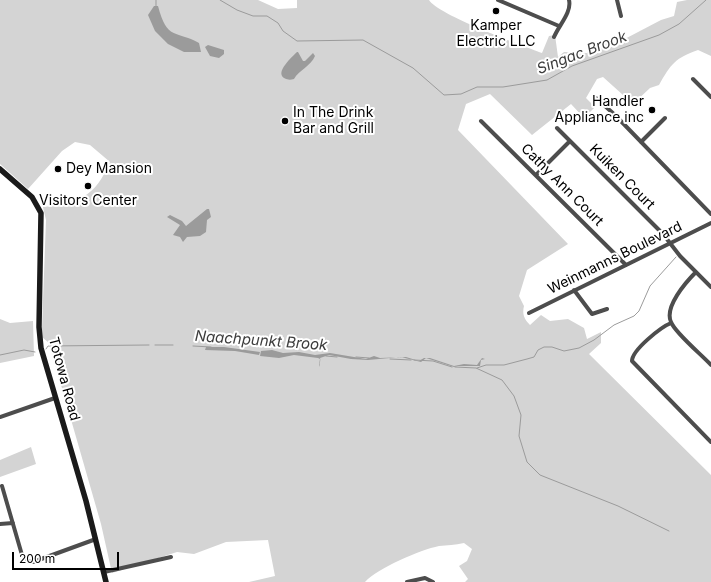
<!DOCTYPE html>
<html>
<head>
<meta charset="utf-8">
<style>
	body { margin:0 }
	#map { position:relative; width:711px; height:582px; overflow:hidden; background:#fff; font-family:Inter,sans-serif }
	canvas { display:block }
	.scale { position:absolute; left:12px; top:552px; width:107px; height:18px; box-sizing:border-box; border:2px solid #000; border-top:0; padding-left:5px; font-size:12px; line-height:14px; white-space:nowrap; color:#000; -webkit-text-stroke:3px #fff; paint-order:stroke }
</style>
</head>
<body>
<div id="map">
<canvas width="711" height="582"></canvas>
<div class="scale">200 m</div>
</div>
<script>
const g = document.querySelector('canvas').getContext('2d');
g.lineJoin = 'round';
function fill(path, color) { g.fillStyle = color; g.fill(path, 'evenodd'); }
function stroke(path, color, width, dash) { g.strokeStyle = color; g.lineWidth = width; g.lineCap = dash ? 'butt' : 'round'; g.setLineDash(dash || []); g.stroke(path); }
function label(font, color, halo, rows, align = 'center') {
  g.font = font + ' Inter,sans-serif'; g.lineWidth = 4; g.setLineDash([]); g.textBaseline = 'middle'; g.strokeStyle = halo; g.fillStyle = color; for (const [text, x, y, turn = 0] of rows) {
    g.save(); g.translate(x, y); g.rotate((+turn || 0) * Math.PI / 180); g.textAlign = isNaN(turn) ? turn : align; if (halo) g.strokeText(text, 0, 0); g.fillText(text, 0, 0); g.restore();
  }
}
fill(new Path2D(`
	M0,0H258L278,9L297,8V0H429C438,15 521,45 542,53L549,36L555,35L558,57L564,52L587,53L597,41L619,42L661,20L674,16L677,2L687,0H711V56L698,50C675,58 671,64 659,85L650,88L633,104L603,77L597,79L586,98L595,107L584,118L571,104L532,135L490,94L466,104L458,130L568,244L527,270L519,296L524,306C522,314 524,319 530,325L541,315L550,321L568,319L584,328L587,339L601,332V343L589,354L711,475V582H465L468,579L459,566L467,561L472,549L464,543C455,545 447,545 439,546C420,550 378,568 365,582H249L275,576L268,540L226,542L194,554L177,552L112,573L101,524L49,343L42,337V328L46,220L43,207C79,203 95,197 110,162L90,145L75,142L62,151L28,189L0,164Z
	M0,319L10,323L33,321L34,356L0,363Z
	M31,447L36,464L0,477V460Z`), '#d4d4d4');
fill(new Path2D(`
	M154,6H158C167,41 176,30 199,43L201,52H184L168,44L155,31L148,15Z
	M208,45L224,50V54L219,58L210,56L205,47Z
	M297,52H298L303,61H305L313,53L315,56C311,66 299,70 294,79C290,80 288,80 284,78C275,72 292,57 297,52Z
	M207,209H209L211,217L207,220L206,232L200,236L187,237L183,242L180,237L173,235L180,225L167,217L170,215L182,221L186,226Z
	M206,347H224L260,352L259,355L235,351L205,350Z
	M272,350L283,353L299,352L315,355L330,353L366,359L374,356L380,358L406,357L419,361L424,358H430L454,366L464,364L477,365L482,358L485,359L481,360L480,366H458L454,367L426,358L421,362L401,357L368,360L351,359L329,355L320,358C321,361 319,363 320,367L319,365L320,359L318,358L294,355L279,358L260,356L261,351Z`), '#9b9b9b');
stroke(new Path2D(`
	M156,0V6
	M220,0L237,10L253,16H267L278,23L283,31L297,41L363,40L413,68L444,95L461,94L477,87H503L547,80L572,66L659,35L679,24L706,0
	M155,345H173
	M193,346L211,347
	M46,349L48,346L149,345
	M0,355L24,350L35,352
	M326,356L337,357
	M356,357L369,358
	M390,359L411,360
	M414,360L433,361L452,367
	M455,367L476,368L502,380L514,396L521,415L519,436L527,462L540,475L618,506L669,531
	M477,368L486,365H504L527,359L534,357L538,350L544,347H552L564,351L579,348L594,340L614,325L634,316L639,311L650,286L676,257`), '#9b9b9b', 1);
stroke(new Path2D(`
	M498,0L559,26
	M617,0L621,16
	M554,37C559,25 572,12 569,0
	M693,79L711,97
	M596,98L615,115L711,214
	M481,121L626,265
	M557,128L663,234L680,256L711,287
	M641,142L665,118
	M536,175L570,141
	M696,272C686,282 664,307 671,322C675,333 702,355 711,365
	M574,290L592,314L607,309
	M529,313L711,223
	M671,323C661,327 632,350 632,361L711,442
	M0,417L55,398
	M2,486L22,555L27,561L33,562L96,539
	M0,524L13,523
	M104,572L171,557
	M407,582L425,578L433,582`), '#4d4d4d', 4);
stroke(new Path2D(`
	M0,169L32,197L41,213L39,327L41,348L86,501L106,582`), '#1a1a1a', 5.5);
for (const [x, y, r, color] of [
	[496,11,4,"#000"],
	[652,110,4,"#000"],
	[285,121,4,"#000"],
	[58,169,4,"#000"],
	[88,186,4,"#000"]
]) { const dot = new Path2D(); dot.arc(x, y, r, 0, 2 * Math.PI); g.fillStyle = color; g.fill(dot); stroke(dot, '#fff', 1.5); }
label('14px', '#000', '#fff', [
	["Kamper",496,26],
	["Electric LLC",496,42],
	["Handler",644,102,"right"],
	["Appliance inc",644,118,"right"],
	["In The Drink",293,113,"left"],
	["Bar and Grill",293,129,"left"],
	["Dey Mansion",66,169,"left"],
	["Visitors Center",88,201]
]);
label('14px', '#000', '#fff', [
	["Kuiken Court",622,177,45],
	["Cathy Ann Court",562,185,45],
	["Weinmanns Boulevard",615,258,-26],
	["Totowa Road",64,379,75]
]);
label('italic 15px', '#3c3c3c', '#fff', [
	["Singac Brook",582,53,-21],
	["Naachpunkt Brook",261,341,4]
]);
</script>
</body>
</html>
